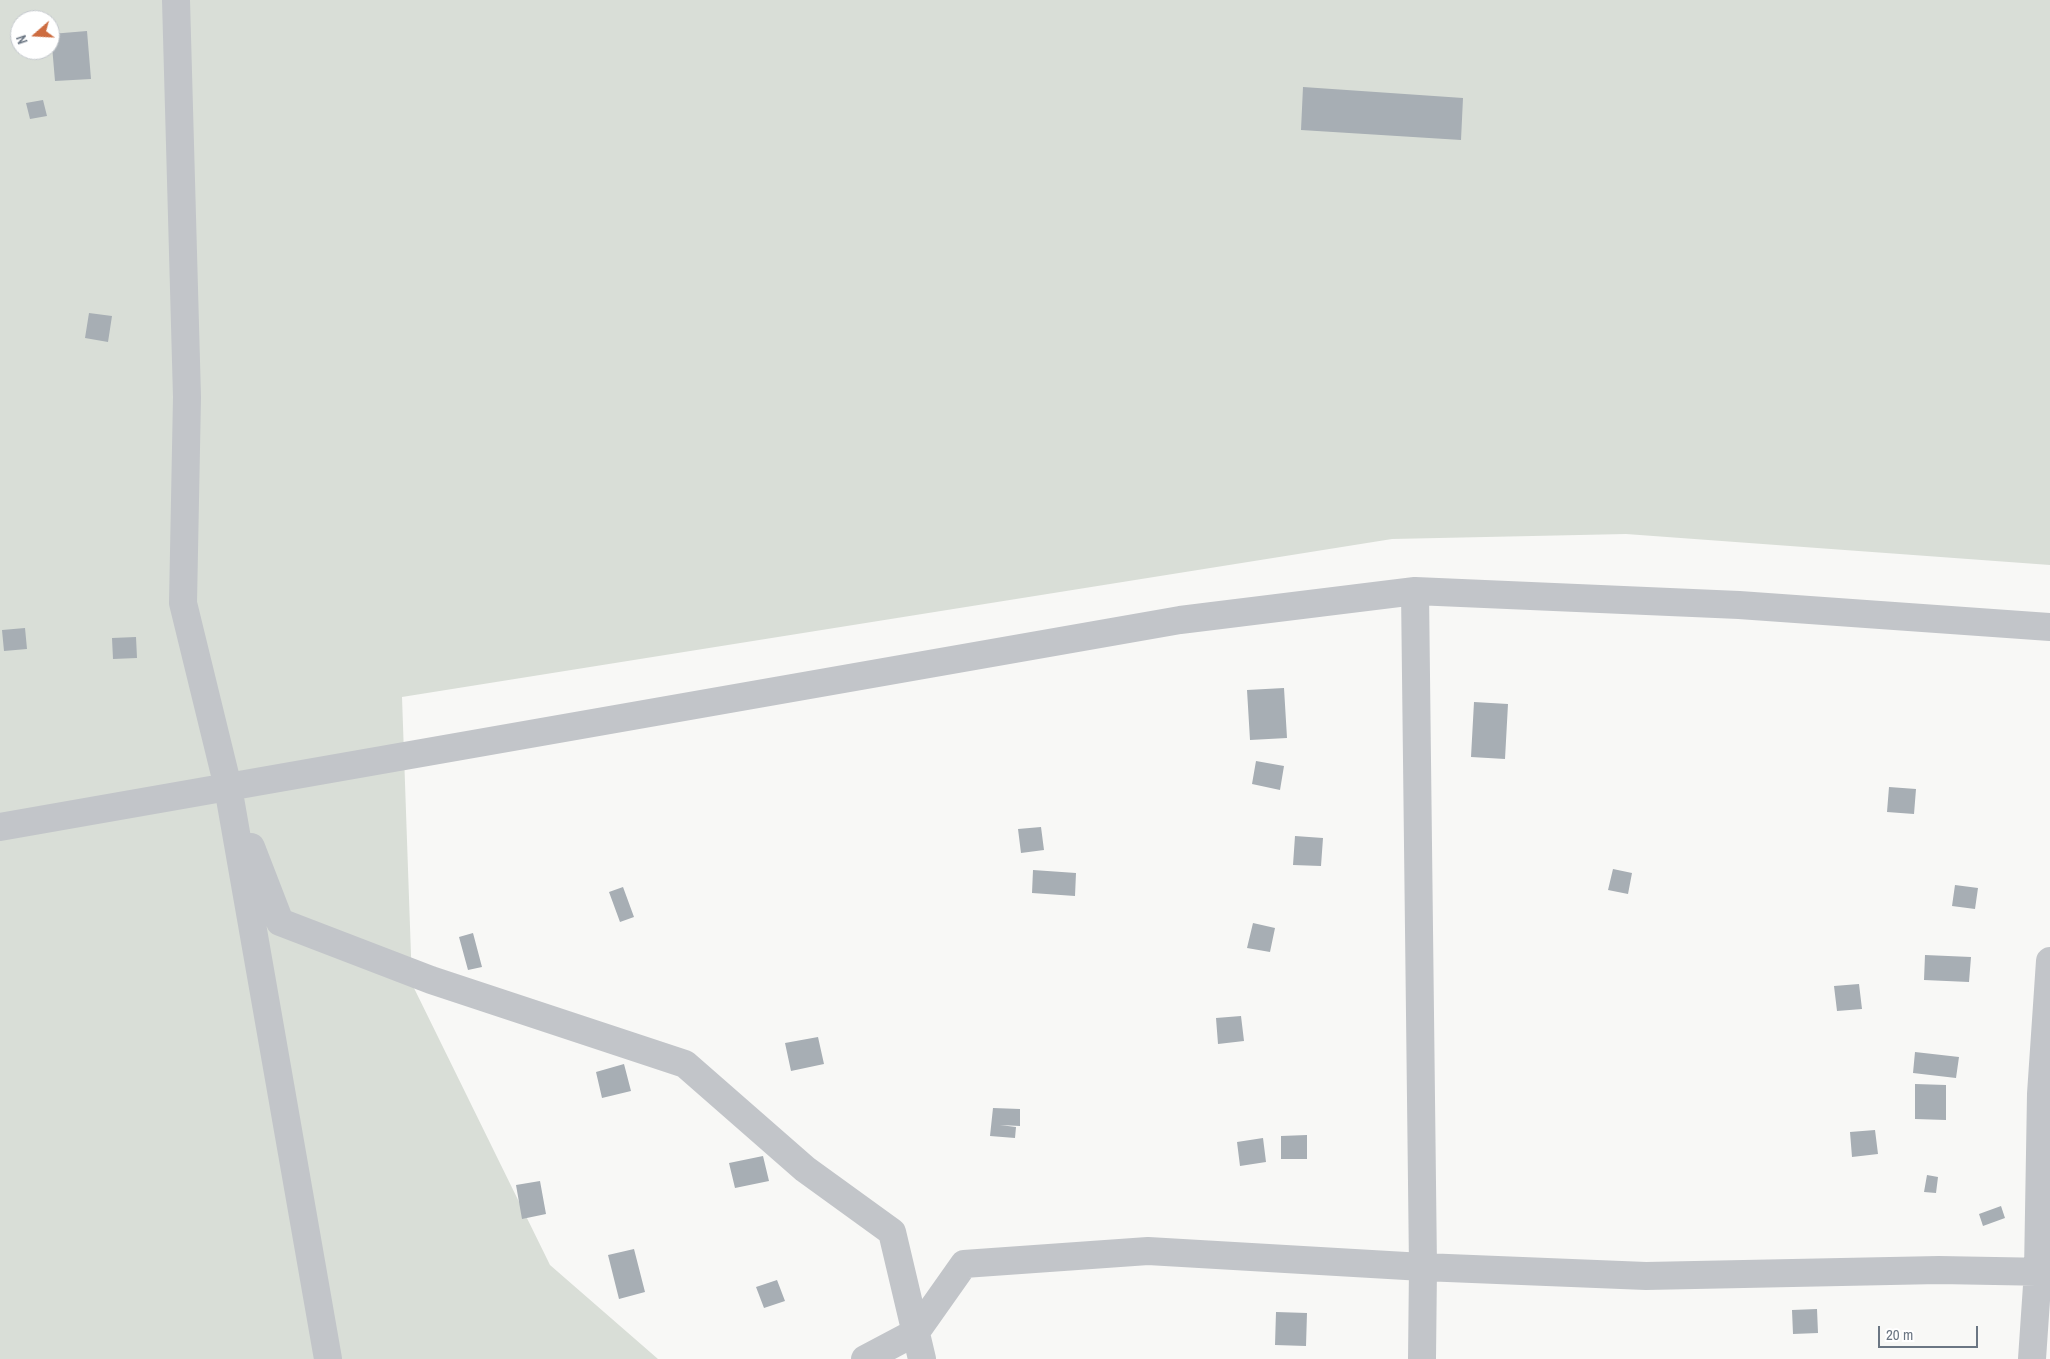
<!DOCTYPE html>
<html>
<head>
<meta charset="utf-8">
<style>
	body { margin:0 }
	#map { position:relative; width:2050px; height:1359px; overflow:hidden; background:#f8f8f6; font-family:"Archivo Narrow",sans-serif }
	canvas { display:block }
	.north { position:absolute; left:10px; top:10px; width:50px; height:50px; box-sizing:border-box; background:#fff; border:1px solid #c4c8cd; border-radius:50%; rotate:251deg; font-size:14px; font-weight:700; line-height:20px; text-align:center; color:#6b7683 }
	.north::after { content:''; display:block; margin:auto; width:18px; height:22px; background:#cd6c40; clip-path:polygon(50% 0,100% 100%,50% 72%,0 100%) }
	.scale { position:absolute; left:1878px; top:1326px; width:100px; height:22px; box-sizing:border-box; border:2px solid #6b7683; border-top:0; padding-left:6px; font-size:15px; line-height:18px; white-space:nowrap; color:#6b7683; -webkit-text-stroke:4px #fff; paint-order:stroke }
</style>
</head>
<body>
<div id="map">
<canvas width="2050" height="1359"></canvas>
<div class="north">N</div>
<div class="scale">20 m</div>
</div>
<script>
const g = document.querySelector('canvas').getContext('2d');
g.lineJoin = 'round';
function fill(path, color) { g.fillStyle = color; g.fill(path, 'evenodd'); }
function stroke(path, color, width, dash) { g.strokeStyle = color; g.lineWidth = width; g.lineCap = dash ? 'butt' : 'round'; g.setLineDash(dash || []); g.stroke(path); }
fill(new Path2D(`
	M0,0H2050V565L1626,534L1392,539L402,697L412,984L550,1265L658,1359H0ZM20,20H50V50H20Z`), '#d9ded7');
fill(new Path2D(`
	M87,31L91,79L55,81L51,34Z
	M1303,87L1463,98L1461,140L1301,130Z
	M43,100L47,116L30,119L26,103Z
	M89,313L112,316L108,342L85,338Z
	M25,628L27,649L4,651L2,630Z
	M136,637L137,658L113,659L112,638Z
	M1284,688L1287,738L1250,740L1247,690Z
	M1474,702L1508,704L1505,759L1471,757Z
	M1256,761L1284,766L1280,790L1252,784Z
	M1889,787L1916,789L1914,814L1887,812Z
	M1041,827L1044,850L1021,853L1018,829Z
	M1295,836L1323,838L1321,866L1293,865Z
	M1613,869L1632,873L1628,894L1608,890Z
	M1033,870L1076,873L1075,896L1032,893Z
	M1955,885L1978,888L1975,909L1952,906Z
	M623,887L634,917L620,922L609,892Z
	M1253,923L1275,928L1270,952L1247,948Z
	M473,933L482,967L468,970L459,937Z
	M1925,955L1971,957L1969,982L1924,980Z
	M1859,984L1862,1009L1837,1011L1834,986Z
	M1241,1016L1244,1041L1218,1044L1216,1018Z
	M818,1037L824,1064L791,1071L785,1043Z
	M1915,1052L1959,1057L1956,1078L1913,1073Z
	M624,1064L631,1091L602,1098L596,1072Z
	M1915,1084L1946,1085V1120L1915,1119Z
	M993,1108L1020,1109V1126L1000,1125L1016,1127L1015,1138L990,1136Z
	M1875,1130L1878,1154L1852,1157L1850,1132Z
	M1307,1135V1159H1281V1136Z
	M1263,1138L1266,1162L1240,1166L1237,1142Z
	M763,1156L769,1181L735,1188L729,1163Z
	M1927,1175L1938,1177L1936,1193L1924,1192Z
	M540,1181L546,1214L522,1219L516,1185Z
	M2001,1206L2005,1218L1983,1226L1979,1214Z
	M634,1249L645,1292L619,1299L608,1255Z
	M777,1280L785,1301L764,1308L756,1287Z
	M1817,1309L1818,1333L1793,1334L1792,1310Z
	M1276,1312L1307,1313L1306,1346L1275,1345Z`), '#a7aeb4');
stroke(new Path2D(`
	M176,0L187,397L183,603L228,787L328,1359
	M1415,591L1423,1267L1422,1359
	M0,827L1180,620L1415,591L1739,605L2050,627
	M251,847L280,922L431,980L685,1064L805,1169L892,1232L922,1359
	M865,1359L916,1332L964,1264L1148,1251L1423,1267L1646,1276L1939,1270L2050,1272
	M2032,1359L2038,1271L2041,1094L2050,961`), '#c2c5c9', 28);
</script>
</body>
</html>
